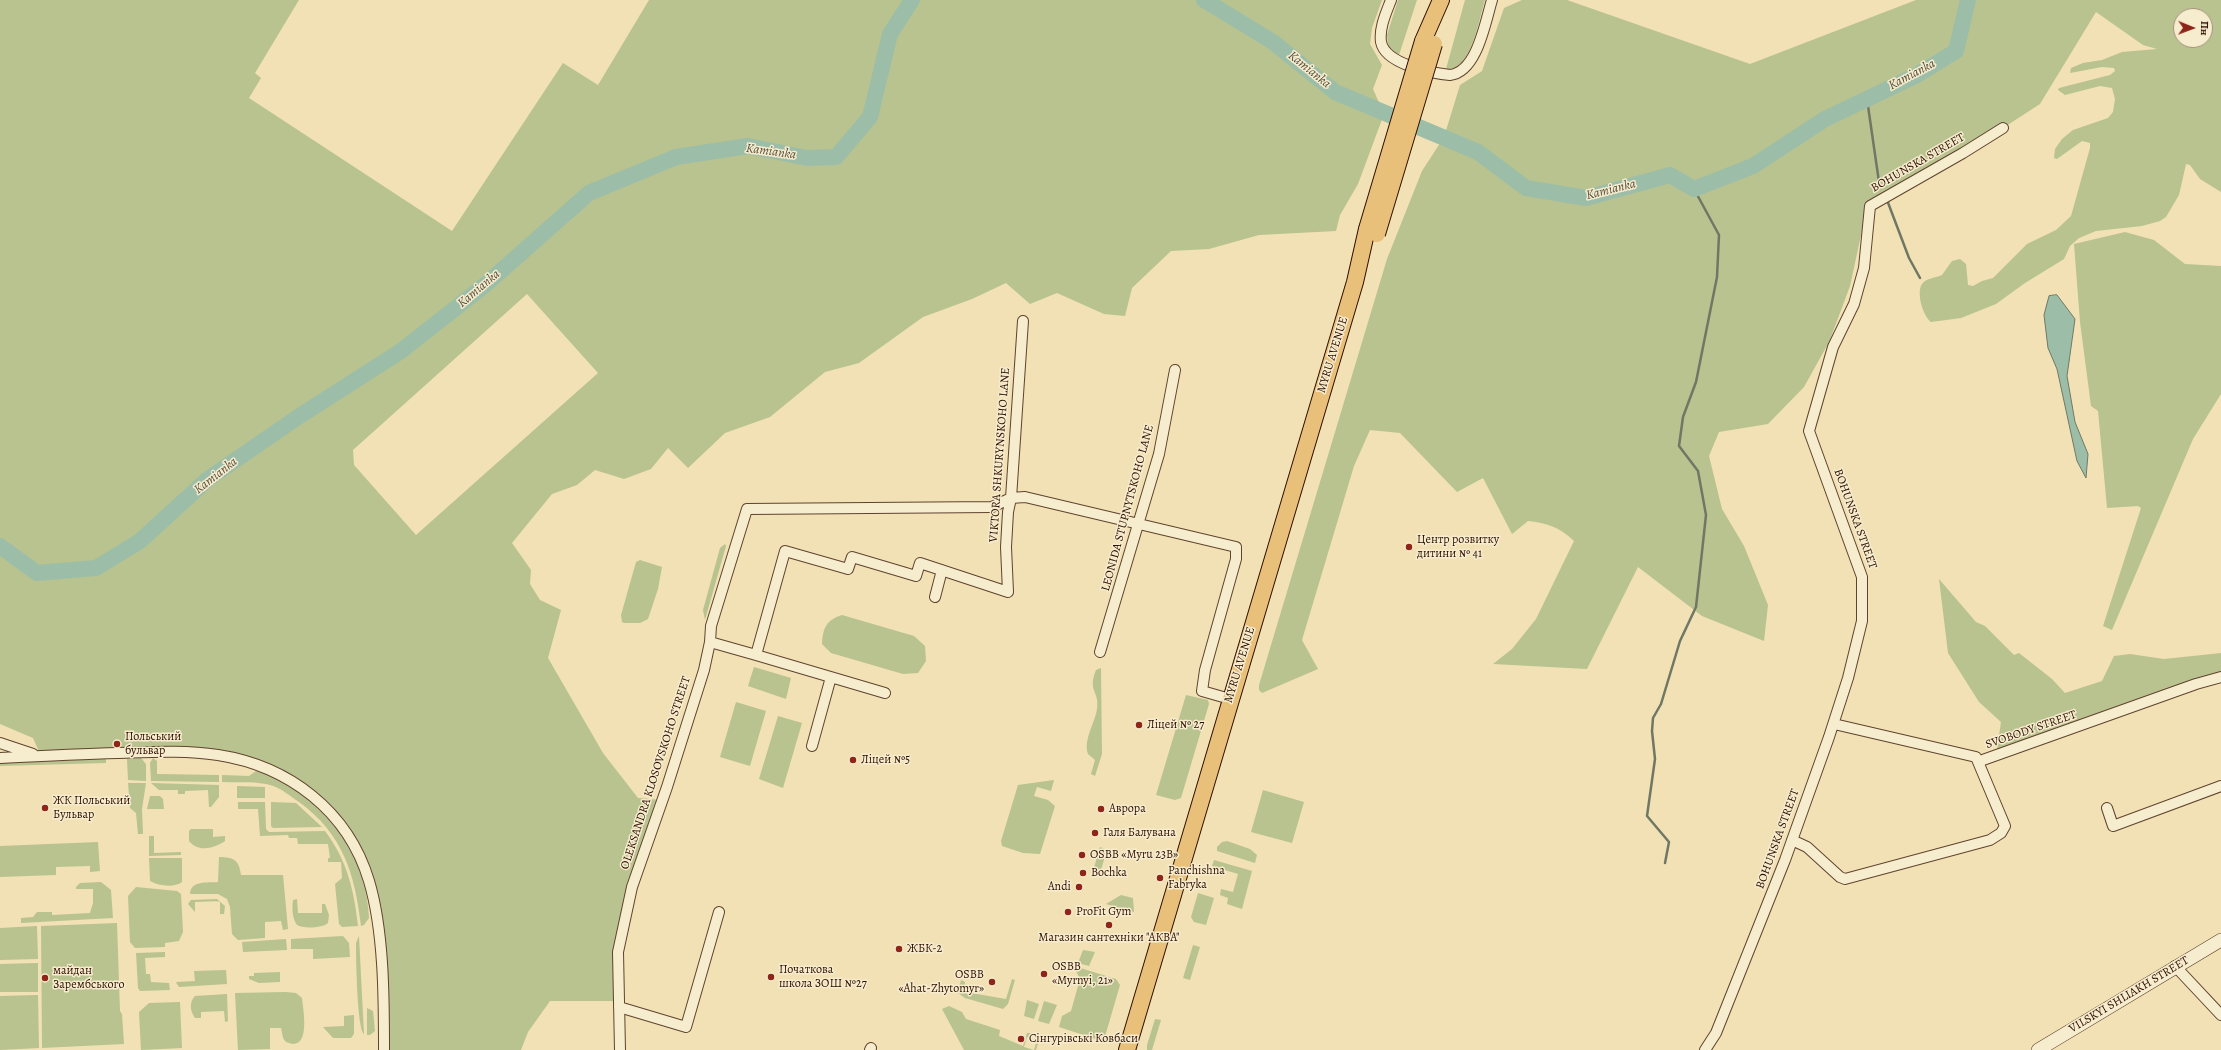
<!DOCTYPE html>
<html>
<head>
<meta charset="utf-8">
<style>
	body { margin:0 }
	#map { position:relative; width:2221px; height:1050px; overflow:hidden; background:#f1e1b4; font-family:Alegreya,serif }
	canvas { display:block }
	.north { position:absolute; left:2173px; top:8px; width:40px; height:40px; box-sizing:border-box; background:#f6ecce; border:1px solid #a6937c; border-radius:50%; rotate:91deg; font-size:11px; font-weight:700; line-height:16px; text-align:center; color:#2f0e01 }
	.north::after { content:''; display:block; margin:auto; width:14px; height:18px; background:#8f2418; clip-path:polygon(50% 0,100% 100%,50% 72%,0 100%) }
</style>
</head>
<body>
<div id="map">
<canvas width="2221" height="1050"></canvas>
<div class="north">Пн</div>
</div>
<script>
const g = document.querySelector('canvas').getContext('2d');
g.lineJoin = 'round';
function fill(path, color) { g.fillStyle = color; g.fill(path, 'evenodd'); }
function stroke(path, color, width, dash) { g.strokeStyle = color; g.lineWidth = width; g.lineCap = dash ? 'butt' : 'round'; g.setLineDash(dash || []); g.stroke(path); }
function label(font, color, halo, rows, align = 'center') {
  g.font = font + ' Alegreya,serif'; g.lineWidth = 3; g.setLineDash([]); g.textBaseline = 'middle'; g.strokeStyle = halo; g.fillStyle = color; for (const [text, x, y, turn = 0] of rows) {
    g.save(); g.translate(x, y); g.rotate((+turn || 0) * Math.PI / 180); g.textAlign = isNaN(turn) ? turn : align; if (halo) g.strokeText(text, 0, 0); g.fillText(text, 0, 0); g.restore();
  }
}
fill(new Path2D(`
	M0,0H299L255,73L261,78L249,98L452,231L563,63L598,85L649,0H1382L1372,28L1370,44L1382,65L1373,89L1384,114L1358,184L1340,215L1336,231L1259,235L1209,249L1171,251L1132,288L1125,316L1104,314L1057,293L1030,304L1006,283L972,299L923,317L859,363L825,372L770,417L725,433L688,468L668,448L651,469L624,479L595,470L577,485L552,494L512,543L531,570L530,584L540,600L561,610L548,658L603,753L638,798L662,800L618,952L619,1001H550L528,1032L521,1050H384L373,903L357,851L303,787L217,755L41,756L33,738L0,724ZM527,294L598,373L416,535L354,465L353,450Z
	M1398,0H1417L1399,55L1388,47L1387,35Z
	M1465,0H1485C1479,19 1471,72 1446,69Z
	M1522,0H1567L1750,64L1916,0H2221V192L2200,179L2190,165L2186,164L2179,195L2166,217L2160,221L2142,226L2096,231L2079,238L2070,246L2064,259L2025,283L1996,304L1961,318L1931,322C1923,316 1916,293 1922,284C1926,278 1936,278 1942,275L1952,261L1960,259L1966,264L1968,285L1973,286L1982,281L1993,278L2027,244L2056,230L2071,216L2090,148V143L2082,141L2057,159L2054,158L2055,149L2062,139L2073,130L2108,118L2113,112L2115,99L2112,88L2100,86L2065,95L2058,90L2059,88L2110,75L2115,71L2114,68L2102,67L2070,73L2071,68L2083,63L2102,60L2122,52L2157,49L2143,45L2096,12L2040,104L2003,128L1870,206L1863,226L1850,286L1840,313L1829,342L1804,387L1768,424L1719,432L1709,456L1722,509L1744,546L1768,605L1764,641L1702,616L1638,567L1587,669L1493,664L1512,649L1536,619L1574,541C1560,527 1546,523 1528,521L1512,534L1483,478L1457,492L1400,433L1370,430L1354,466L1302,640L1318,669L1262,693L1259,690V685L1387,259L1422,171L1444,137L1460,85L1482,71L1504,8ZM2181,16H2205V40H2181Z
	M2125,232L2154,240L2185,264L2221,266V394L2193,439L2112,630L2103,626L2141,508L2138,506L2107,508L2098,411L2091,406L2080,322L2074,244Z
	M725,544L726,546L705,620L703,610L720,548Z
	M640,560L662,567L658,589L648,619L640,623H624L622,622L621,615L636,562Z
	M1939,579L1976,622L1985,626L2014,655L2019,653L2052,679L2065,693L2102,681L2114,656L2130,654L2164,659L2221,653V677L1996,756L2001,722L1979,702L1948,653Z
	M842,615L914,636L925,646L926,661L918,673L903,674L831,653L822,644C823,628 826,620 842,615Z
	M754,667L791,678L786,699L748,686Z
	M1101,668L1102,754L1095,776L1091,774L1095,760L1088,754C1083,740 1095,723 1097,709C1100,691 1087,692 1096,670Z
	M1186,695L1208,700L1209,704L1181,798L1175,800L1156,795Z
	M736,702L766,711L750,766L720,757Z
	M778,716L802,723L783,788L759,779Z
	M141,758L146,764V781L128,780L127,759Z
	M153,758L157,761V774L219,775V782L151,781L150,763Z
	M106,759V763L0,766V763Z
	M256,771C267,771 280,780 289,786C335,815 367,863 369,918L364,925L361,926C355,874 343,834 299,802C290,796 281,788 270,785C255,781 237,783 222,782V775L249,776Z
	M1054,780L1051,791L1037,787L1034,796L1048,800L1055,806L1040,854L1023,853L1002,846L1001,841L1018,785Z
	M128,783H146L142,809L143,834H138L136,813L130,808Z
	M151,783L219,785V797L211,807H209L208,790L185,791V794H178V790H159Z
	M237,786L265,787V798H237Z
	M1263,790L1304,802L1292,843L1251,832Z
	M150,796H160L163,799L164,809H147Z
	M238,802H265L266,829L269,832L325,831C347,860 354,890 358,926L342,927L339,924L335,884L342,878L341,862H328V858H330L328,844H298L297,838H289L288,835L260,836L258,809H238Z
	M271,802L296,803L322,827L273,828L271,826Z
	M191,829H213V837L225,836V841C215,848 198,853 189,841V831Z
	M149,836H154V853L181,852V855L149,856Z
	M1227,841L1250,849L1257,855L1255,863L1217,851V847L1222,842Z
	M98,842L100,871L90,872V866L56,867V875L0,877V846Z
	M1100,847L1107,850L1100,873L1093,871Z
	M219,857C234,857 239,860 241,875H283L288,929L283,930L281,921L265,922V938L238,940L232,934L230,907L227,899L218,894H190C191,880 207,883 218,882Z
	M182,858V882C174,888 159,886 150,881L149,858Z
	M1214,860L1252,871L1242,909L1227,904L1228,898L1220,895L1221,889L1233,892L1238,874L1212,866Z
	M101,882L111,890L113,918L21,923V918L33,917L37,912H52V915L90,913L93,903V889H76V887L80,883Z
	M136,887L177,891L181,894L183,932L179,941L165,943V947L135,948L130,942L128,896Z
	M1198,893L1214,898L1206,925L1194,922L1191,917Z
	M1121,895L1133,898L1134,912L1106,904Z
	M217,899L225,906L224,914H220V901L195,902V912L188,904L191,900Z
	M297,899L298,913H322V904H325L329,915L328,923C323,928 303,929 297,925C292,918 292,908 293,900Z
	M117,923L120,1011L122,1014L124,1044L42,1048L41,926Z
	M37,926L38,959L0,960V928Z
	M343,936L349,943L350,957L313,959V949H291V939Z
	M359,936L364,1034C357,1028 356,957 356,943Z
	M286,939L287,950L243,952L242,942Z
	M1193,945L1200,947L1190,980L1183,978Z
	M1083,950L1095,952L1089,966L1078,963Z
	M165,952V957L145,958L146,974H150L151,982L169,983L170,990L140,991L138,988L136,953Z
	M38,963V992H0V964Z
	M1077,967L1116,979L1120,985L1104,1040L1102,1041L1059,1027L1062,1016L1071,1011L1080,979L1076,971Z
	M226,970L227,984L179,987L177,984L176,982L195,981L194,971Z
	M280,972V982L259,983L249,979V976H254V973Z
	M1012,979L1015,980L1008,1004L1003,1009L965,998L958,993L961,980L965,982L964,989L971,991V993L1006,999Z
	M286,992L296,993L302,998C303,1009 310,1044 293,1044C288,1043 285,1042 283,1038L281,1028H270V1049L238,1050L235,993Z
	M227,994L228,1021L225,1022L224,1011L201,1012V1018H195C190,1011 189,1002 195,996Z
	M38,995L39,1048L0,1050V996Z
	M1027,1000L1039,1004L1034,1019L1024,1016Z
	M1044,1001L1057,1005L1049,1024L1038,1021Z
	M180,1002L182,1048L141,1050L139,1012L149,1003Z
	M949,1006L962,1012L966,1019L1000,1030L999,1036L1023,1046L1027,1033H1031L1030,1037H1027L1024,1047L1034,1050L1037,1040L1034,1039L1035,1035L1040,1037L1036,1050H964L942,1009Z
	M367,1008L373,1011L375,1031L370,1035H367Z
	M354,1015V1034L351,1038H333L323,1027L344,1026V1016Z
	M1155,1019L1161,1020L1152,1050H1147V1045Z`), '#b8c38f');
const water = new Path2D(`
	M2057,295L2075,319L2067,376L2075,422L2088,454L2086,478L2077,461L2057,369L2048,348L2044,315L2049,296Z`);
fill(water, '#9cbea8');
stroke(water, '#707865', 1);
stroke(new Path2D(`
	M1867,99L1879,182
	M1887,200L1909,258L1920,278
	M1665,863L1669,842L1647,816L1655,759L1652,731L1653,718L1661,704L1680,641L1696,607L1706,515L1698,471L1679,446L1683,417L1696,382L1717,277L1719,235L1694,189`), '#707865', 2.5);
stroke(new Path2D(`
	M1204,0L1273,42L1335,92L1478,152L1526,188L1586,198L1670,175L1694,189L1753,166L1825,119L1917,75L1956,51L1968,0
	M0,546L37,573L96,568L140,541L208,479L298,417L401,351L485,285L589,193L676,157L748,146L807,158L836,157L870,117L890,34L912,0`), '#9cbea8', 16);
const minor = new Path2D(`
	M1391,0C1386,13 1379,28 1381,42C1385,64 1431,73 1450,75C1477,72 1485,23 1492,0
	M935,597L942,570
	M710,642L756,655L785,551L848,569L852,557L916,576L920,563L1008,592L1006,547L1008,512L1011,498L1023,321
	M1100,652L1159,454L1175,370
	M756,655L885,693
	M1202,691L1230,699
	M0,743L33,754
	M812,746L831,677
	M0,758C39,756 79,754 118,753C151,752 185,750 218,755C289,766 348,811 369,881C384,931 384,998 384,1050
	M1980,761L2196,684L2221,677
	M2107,808L2113,826L2221,786
	M1792,840L1807,847L1840,877L1845,879L1990,840L2001,833L2005,826L1976,757L1834,724
	M2175,966L2221,1015
	M619,1007L686,1027L719,912
	M620,1050L618,952L632,887L667,787L704,670L710,642L711,626L747,509L992,507L1011,498L1025,497L1236,547V559L1205,670L1202,691
	M870,1050L871,1048
	M1705,1050L1716,1033L1785,860L1829,737L1848,678L1862,621V577L1809,431L1833,347L1854,304L1864,268L1870,206L1963,153L2003,128`);
const tertiary = new Path2D(`
	M2038,1050L2221,940`);
const primary = new Path2D(`
	M1423,41L1441,0
	M1127,1050L1355,282L1367,229`);
stroke(minor, '#60432e', 12);
stroke(tertiary, '#60432e', 14);
stroke(primary, '#2f0e01', 18);
stroke(minor, '#f6ecce', 10);
stroke(tertiary, '#f6ecce', 13);
stroke(primary, '#e8c07a', 16);
const primaryBridge = new Path2D(`
	M1367,229L1423,41
	M1377,234L1434,44`);
stroke(primaryBridge, '#2f0e01', 18, []);
stroke(primaryBridge, '#e8c07a', 16);
for (const [x, y, r, color] of [
	[1409,547,4,"#8f2418"],
	[1139,725,4,"#8f2418"],
	[117,744,4,"#8f2418"],
	[853,760,4,"#8f2418"],
	[45,808,4,"#8f2418"],
	[1101,809,4,"#8f2418"],
	[1095,833,4,"#8f2418"],
	[1082,855,4,"#8f2418"],
	[1083,873,4,"#8f2418"],
	[1160,878,4,"#8f2418"],
	[1079,887,4,"#8f2418"],
	[1068,912,4,"#8f2418"],
	[1109,925,4,"#8f2418"],
	[899,949,4,"#8f2418"],
	[1044,974,4,"#8f2418"],
	[771,977,4,"#8f2418"],
	[45,978,4,"#8f2418"],
	[992,982,4,"#8f2418"],
	[1021,1039,4,"#8f2418"]
]) { const dot = new Path2D(); dot.arc(x, y, r, 0, 2 * Math.PI); g.fillStyle = color; g.fill(dot); stroke(dot, '#f6ecce', 1.5); }
label('12px', '#2f0e01', '#f6ecce', [
	["BOHUNSKA STREET",1918,163,-30],
	["MYRU AVENUE",1333,355,-73],
	["VIKTORA SHKURYNSKOHO LANE",1000,455,-86],
	["LEONIDA STUPNYTSKOHO LANE",1128,508,-75],
	["BOHUNSKA STREET",1855,519,70],
	["MYRU AVENUE",1240,665,-73],
	["SVOBODY STREET",2031,730,-19],
	["OLEKSANDRA KLOSOVSKOHO STREET",656,773,-72],
	["BOHUNSKA STREET",1778,839,-70],
	["VILSKYI SHLIAKH STREET",2129,995,-31]
]);
label('12px', '#2f0e01', '#f6ecce', [
	["Центр розвитку",1417,540],
	["дитини № 41",1417,554],
	["Ліцей № 27",1147,725],
	["Польський",125,737],
	["бульвар",125,751],
	["Ліцей №5",861,760],
	["ЖК Польський",53,801],
	["Бульвар",53,815],
	["Аврора",1109,809],
	["Галя Балувана",1103,833],
	["OSBB «Myru 23B»",1090,855],
	["Panchishna",1168,871],
	["Fabryka",1168,885],
	["Bochka",1091,873],
	["Andi",1071,887,"right"],
	["ProFit Gym",1076,912],
	["Магазин сантехніки \"АКВА\"",1109,938,"center"],
	["ЖБК-2",907,949],
	["OSBB",1052,967],
	["«Myrnyi, 21»",1052,981],
	["Початкова",779,970],
	["школа ЗОШ №27",779,984],
	["майдан",53,971],
	["Зарембського",53,985],
	["OSBB",984,975,"right"],
	["«Ahat-Zhytomyr»",984,989,"right"],
	["Сінгурівські Ковбаси",1029,1039]
], 'left');
label('italic 13px', '#554c3b', '#f6ecce', [
	["Kamianka",1309,70,39],
	["Kamianka",1912,75,-28],
	["Kamianka",771,152,8],
	["Kamianka",1611,190,-14],
	["Kamianka",479,289,-40],
	["Kamianka",216,476,-38]
]);
</script>
</body>
</html>
